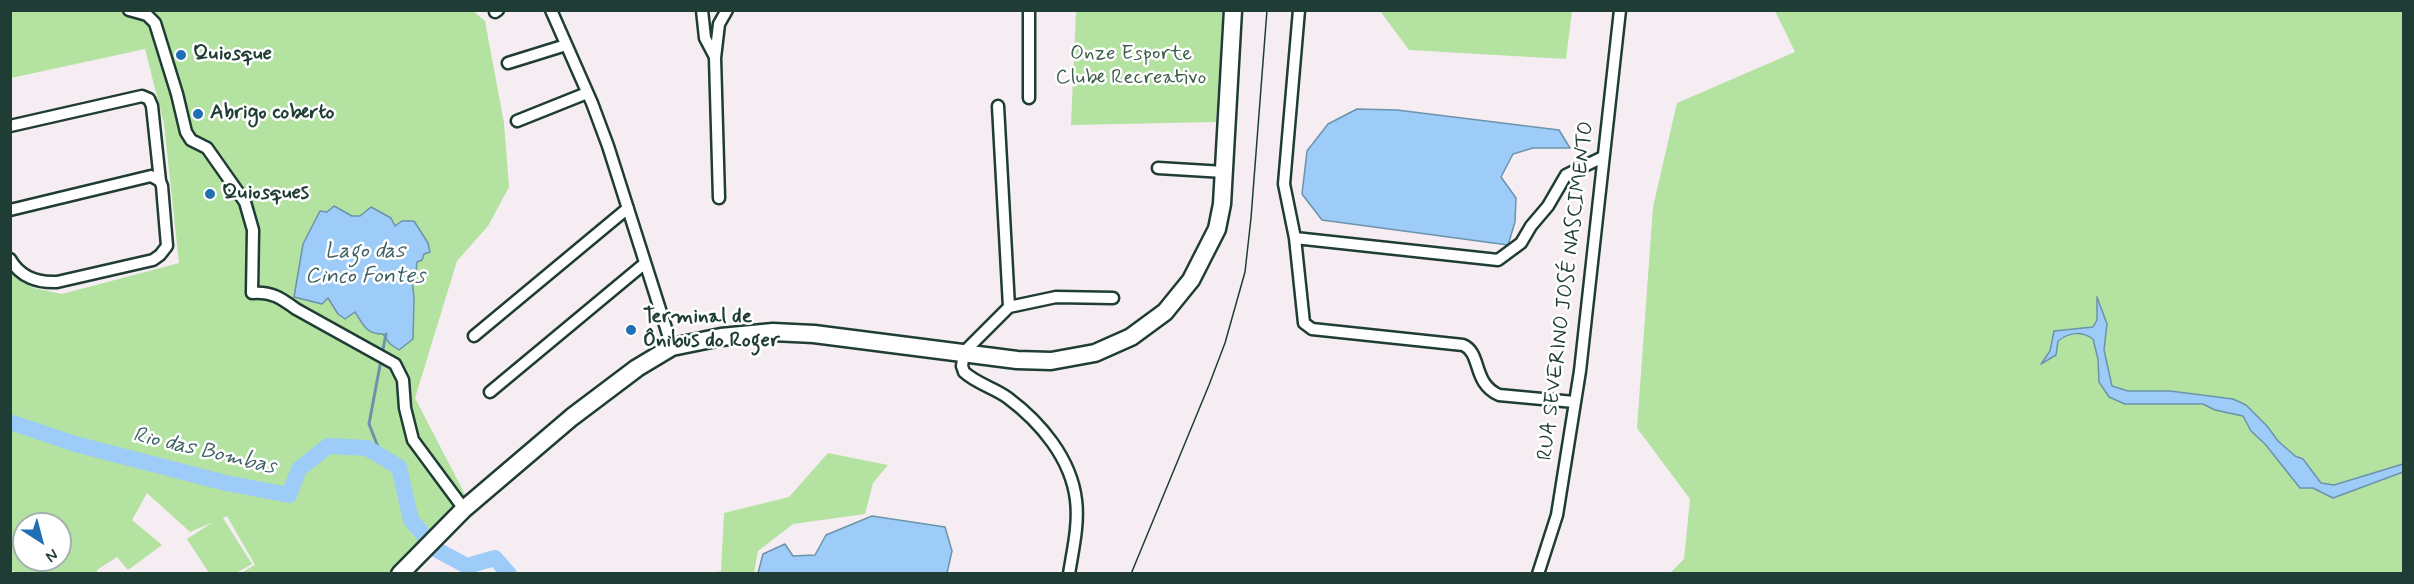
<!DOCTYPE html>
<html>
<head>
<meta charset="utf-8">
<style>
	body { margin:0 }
	#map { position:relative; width:2414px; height:584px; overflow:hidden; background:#f6edf3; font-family:Mynerve,sans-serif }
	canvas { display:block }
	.frame { position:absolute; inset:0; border:12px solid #1f3d34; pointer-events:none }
	.north { position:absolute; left:12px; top:512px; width:60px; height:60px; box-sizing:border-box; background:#fff; border:2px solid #a5b1ae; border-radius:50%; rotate:144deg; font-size:16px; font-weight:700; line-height:24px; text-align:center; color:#1f3d34 }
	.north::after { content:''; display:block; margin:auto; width:21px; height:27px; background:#1f6fb2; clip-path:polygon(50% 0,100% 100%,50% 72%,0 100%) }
</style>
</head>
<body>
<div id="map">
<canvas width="2414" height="584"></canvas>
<div class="frame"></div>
<div class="north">N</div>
</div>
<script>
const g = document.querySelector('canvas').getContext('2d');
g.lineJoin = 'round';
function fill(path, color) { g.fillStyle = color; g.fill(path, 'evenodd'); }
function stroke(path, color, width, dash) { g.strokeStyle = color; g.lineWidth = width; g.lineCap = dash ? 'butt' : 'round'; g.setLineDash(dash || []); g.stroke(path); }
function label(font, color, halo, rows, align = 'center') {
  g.font = font + ' Mynerve,sans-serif'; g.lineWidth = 5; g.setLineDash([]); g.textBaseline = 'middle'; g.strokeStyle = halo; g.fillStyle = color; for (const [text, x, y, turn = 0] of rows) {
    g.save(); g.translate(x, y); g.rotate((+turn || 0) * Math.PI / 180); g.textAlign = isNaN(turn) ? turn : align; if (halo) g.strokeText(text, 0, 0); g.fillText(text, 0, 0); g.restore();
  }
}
fill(new Path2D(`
	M472,10L485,21L504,123L509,187L488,226L457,261L415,398L472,508L399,573H241L255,565L227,516L223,518L252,564L236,573H209L187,539L213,522L190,532L147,493L132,520L162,545L128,570L117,557L97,570V573L20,574L11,570V273L34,288L62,294L179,263L164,124L145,49L11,78L10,11ZM24,524H60V560H24Z
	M1076,11H1223L1216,122L1071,125Z
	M1380,11H1572L1566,59L1409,50Z
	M1775,11H2403V464L2334,485L2321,483L2303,459L2295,456L2278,441L2257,416L2234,399L2170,391H2128L2111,386L2104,350L2106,324L2098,299L2097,320L2093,328L2069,329L2051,340L2050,351L2042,362L2056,355L2058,341C2066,335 2071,334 2081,334C2102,334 2099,367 2099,382L2126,404H2203L2215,410L2243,416L2251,431L2265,444L2300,488H2313L2333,498L2403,472V573H1670L1684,559L1690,499L1637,428L1653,207L1677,103L1795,52Z
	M828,453L888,465L873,483L865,514L793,524L758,551L754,573H710L721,571L724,513L789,497Z`), '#b3e2a1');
const water = new Path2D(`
	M1357,109L1397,110L1559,130L1570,148H1533L1513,154L1501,177L1516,198L1515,222L1508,245L1322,220L1302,194L1307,151L1328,124Z
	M334,206L352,216H360L371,207L391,218L395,226L402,221H414L428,243L430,252L424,254L422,260L417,262L416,272L412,279L414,298L413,339L399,350L390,344L383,334C366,334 364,326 355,312L345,319L338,314L328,298L322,304L294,297L303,244L320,211L327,212Z
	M2097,297L2107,324L2104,350L2112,386L2128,391H2170L2233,399L2246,405L2267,426L2278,441L2295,456L2303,459L2321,483L2334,485L2403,464V472L2333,498L2313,488H2300L2265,444L2251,431L2243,416L2215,410L2203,404H2125L2109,397L2099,382L2098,359L2093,339C2082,331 2069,332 2058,341L2056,355L2041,364L2050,351L2054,331L2093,327L2097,320Z
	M872,516L945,527L952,551L947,573H758L763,554L785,544L793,556L815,555L826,535Z`);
fill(water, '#9dccf8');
stroke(water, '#6b93aa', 1.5);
stroke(new Path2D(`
	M382,354L386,334
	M381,360L369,424L382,457`), '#6b93aa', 3);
stroke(new Path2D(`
	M10,422L75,444L226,483L289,495L299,469L328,446L367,448L399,467L411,520L437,550L467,566L495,558L509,574`), '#9dccf8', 16);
const street = new Path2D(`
	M129,10L147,15L155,23L177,94L186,132L191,140L207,148L245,202L253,230L252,293C271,291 281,298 296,309L395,364L403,380L405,408L413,440L464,509
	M551,10L592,103L608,146L672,347
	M702,10L705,38L715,57
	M1299,10L1284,184L1295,238L1304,323L1312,329L1463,345C1482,353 1472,383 1499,395L1574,402
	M495,12L498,10
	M508,63L566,45
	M1029,98V10
	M998,106L1009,307
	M517,121L587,93
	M10,126L142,96L149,99L152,106L160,181
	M1158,168L1224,172
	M719,198L715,58L719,24L727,10
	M10,210L151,176L160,181L162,186L167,246L160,255L153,260L57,282C38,283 20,277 10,259
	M1295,238L1498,260L1521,243L1531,226L1548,206L1566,175L1603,157
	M474,336L628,208
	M490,392L644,264
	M1069,574C1073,549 1079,524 1076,500C1071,458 1040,422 1008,398C995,388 977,384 964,372L962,366L964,352L1009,307L1056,297L1113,298
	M1538,574L1557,515L1580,371L1620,10`);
const primary = new Path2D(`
	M400,574L464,509L572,417L637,368L672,347L721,337L773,332L814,334L1017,360L1051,361L1095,353L1131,337L1165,312L1191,280L1217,229L1222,204L1233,10`);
stroke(street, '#1f3d34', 15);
stroke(primary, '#1f3d34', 21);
stroke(street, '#fff', 10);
stroke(primary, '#fff', 16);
stroke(new Path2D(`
	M1131,574L1209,385L1225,343L1245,272L1251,218L1267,10`), '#1f3d34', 1.5);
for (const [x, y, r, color] of [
	[181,55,6,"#1f6fb2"],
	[198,114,6,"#1f6fb2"],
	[210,194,6,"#1f6fb2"],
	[631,330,6,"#1f6fb2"]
]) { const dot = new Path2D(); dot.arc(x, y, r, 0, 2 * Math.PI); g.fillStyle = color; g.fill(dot); stroke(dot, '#fff', 2); }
label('bold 21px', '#1f3d34', '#fff', [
	["Quiosque",193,55],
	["Abrigo coberto",210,114],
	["Quiosques",222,194],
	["Terminal de",643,318],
	["Ônibus do Roger",643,342]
], 'left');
label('21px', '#3d5e4a', '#fff', [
	["Onze Esporte",1131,55],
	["Clube Recreativo",1131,79]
]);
label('21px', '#1f3d34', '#fff', [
	["RUA SEVERINO JOSÉ NASCIMENTO",1567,291,-83]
]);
label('italic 22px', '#3e6165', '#fff', [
	["Lago das",365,252],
	["Cinco Fontes",365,277],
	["Rio das Bombas",204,452,13]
]);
</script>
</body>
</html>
